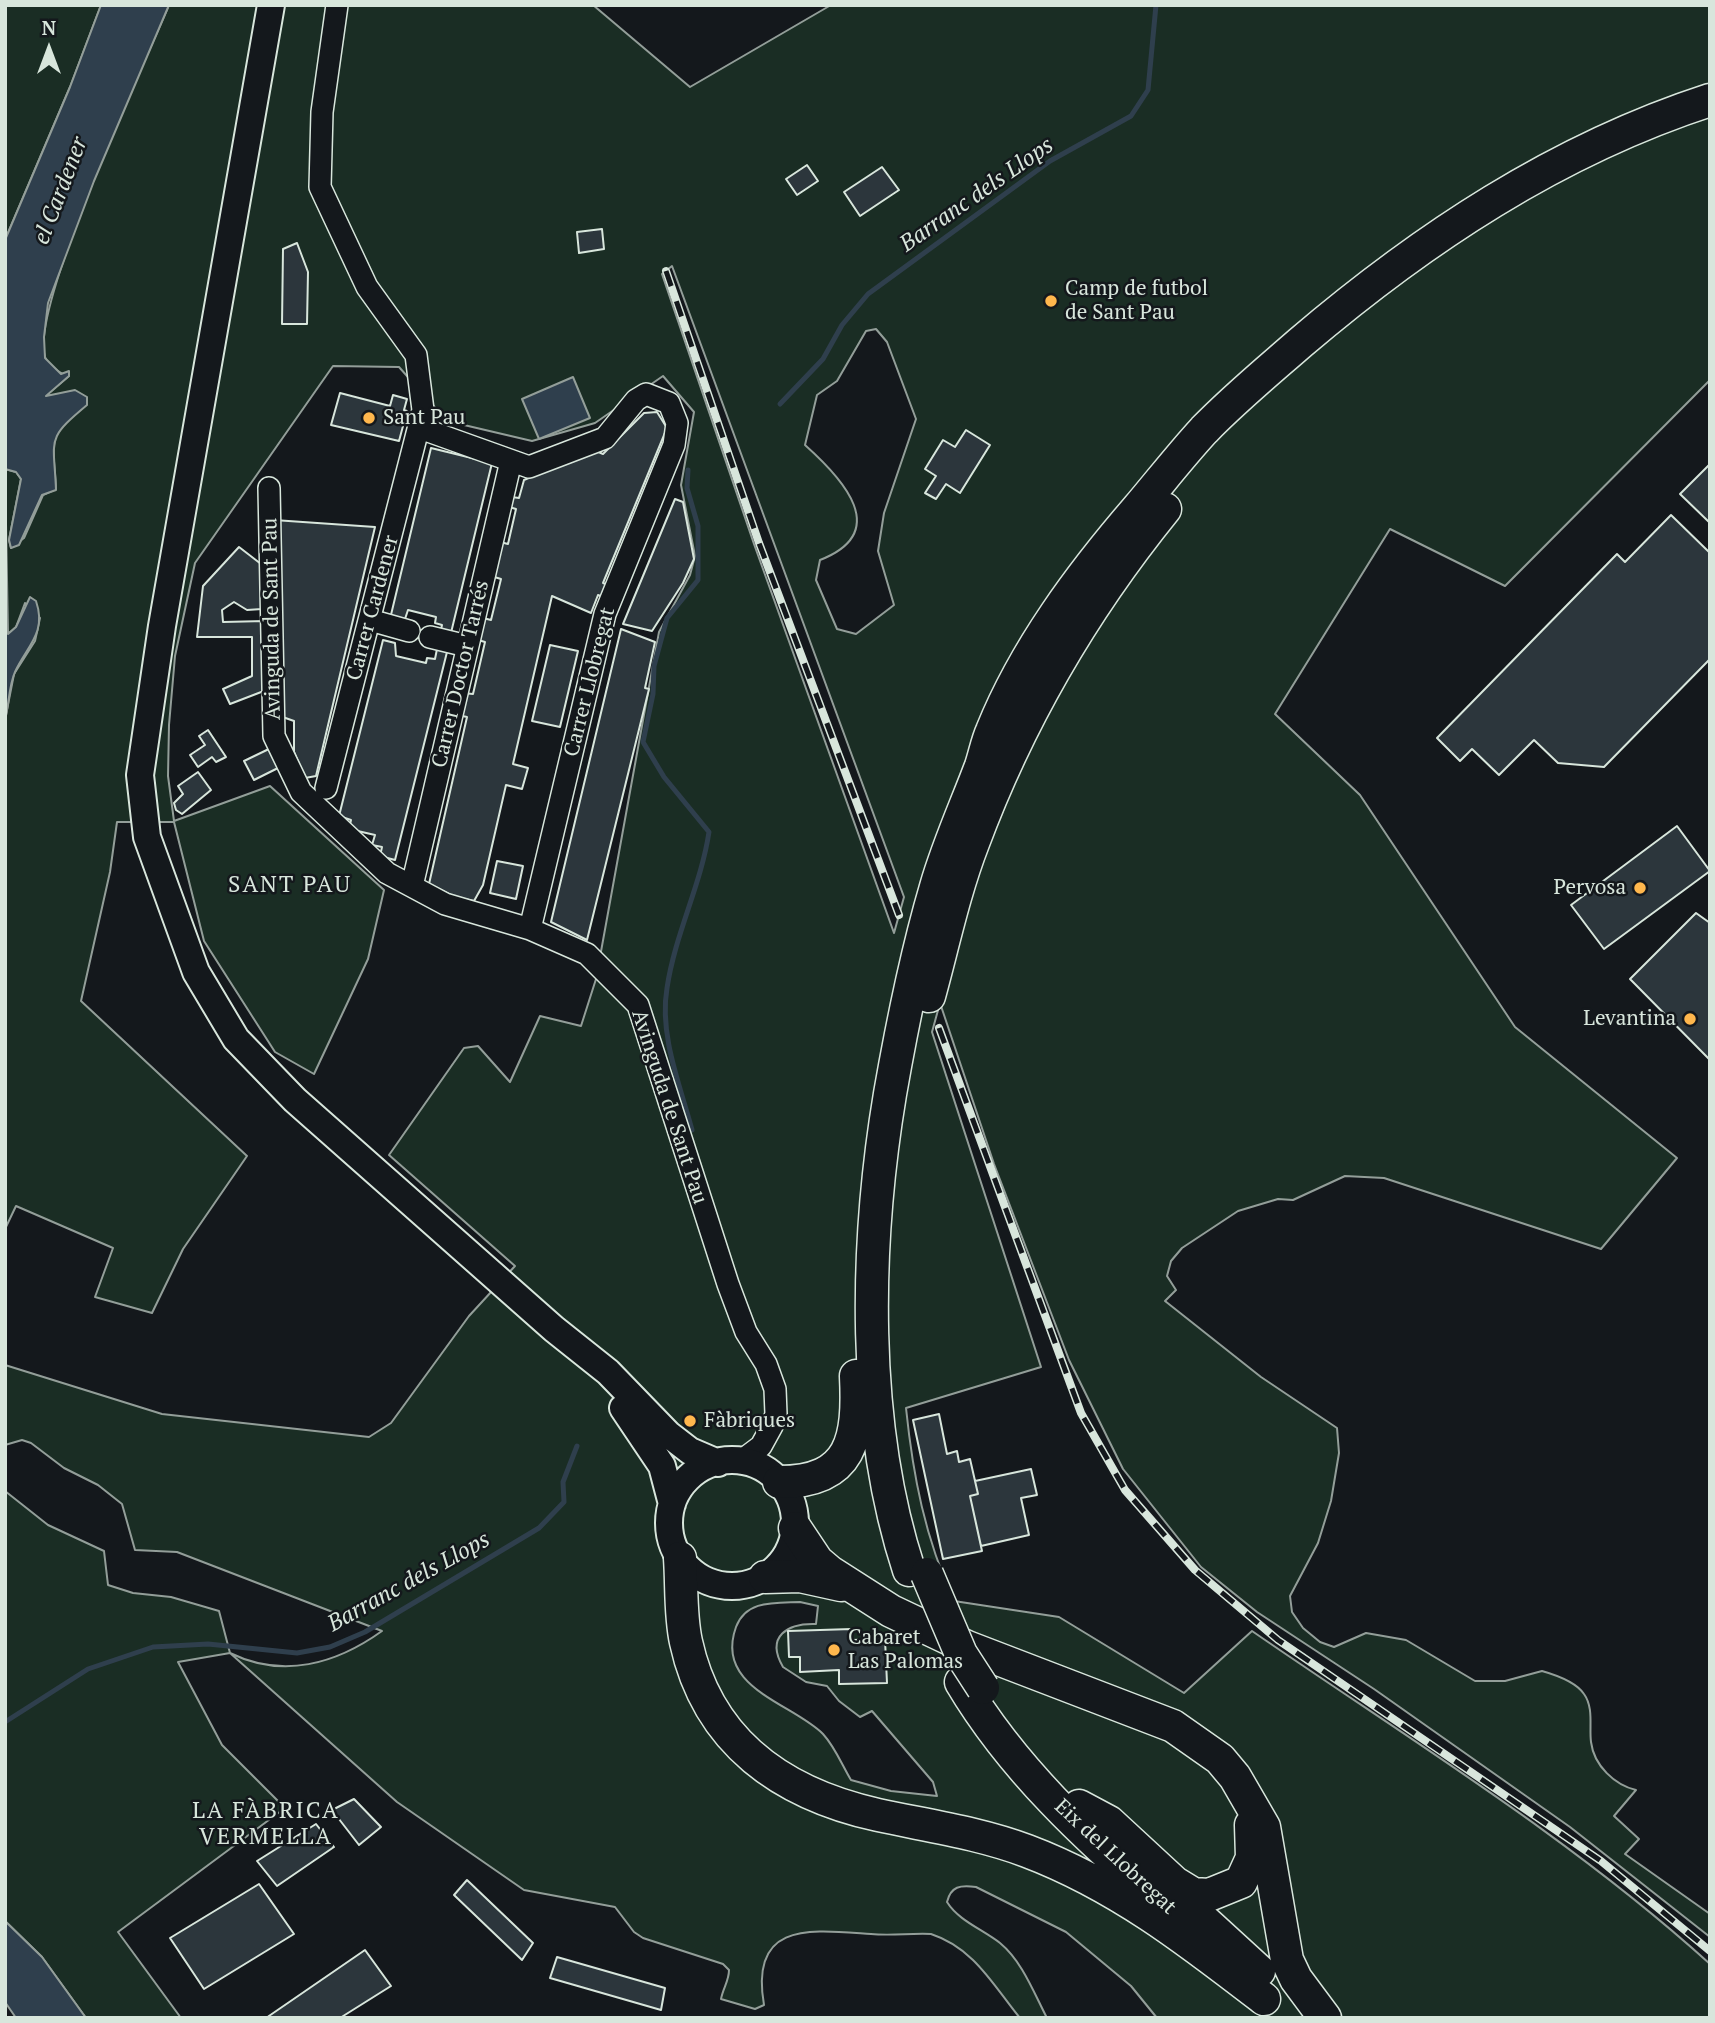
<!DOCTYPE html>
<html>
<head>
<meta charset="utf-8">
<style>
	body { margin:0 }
	#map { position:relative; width:1715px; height:2023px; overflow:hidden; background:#14181c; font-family:"PT Serif",serif }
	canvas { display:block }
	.frame { position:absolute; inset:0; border:7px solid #d8e6dc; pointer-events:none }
	.north { position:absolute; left:14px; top:14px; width:70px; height:70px; -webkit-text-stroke:5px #14181c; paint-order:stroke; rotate:0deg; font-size:19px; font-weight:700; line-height:28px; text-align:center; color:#d8e6dc }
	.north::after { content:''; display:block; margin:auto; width:24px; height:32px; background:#d8e6dc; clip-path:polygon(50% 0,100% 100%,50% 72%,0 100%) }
</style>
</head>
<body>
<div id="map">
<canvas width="1715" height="2023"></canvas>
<div class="frame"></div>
<div class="north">N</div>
</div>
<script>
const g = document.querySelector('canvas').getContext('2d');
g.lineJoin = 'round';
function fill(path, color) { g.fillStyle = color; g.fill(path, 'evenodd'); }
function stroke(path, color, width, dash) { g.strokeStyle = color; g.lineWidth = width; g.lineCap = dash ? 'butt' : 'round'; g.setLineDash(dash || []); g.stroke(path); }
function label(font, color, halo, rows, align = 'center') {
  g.font = font + ' "PT Serif",serif'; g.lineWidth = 5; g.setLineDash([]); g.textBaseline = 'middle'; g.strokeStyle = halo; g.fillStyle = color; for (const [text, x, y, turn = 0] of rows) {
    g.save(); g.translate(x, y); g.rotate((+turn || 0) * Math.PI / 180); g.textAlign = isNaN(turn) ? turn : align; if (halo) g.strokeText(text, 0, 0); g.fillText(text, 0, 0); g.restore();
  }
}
const green = new Path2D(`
	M5,5H101L70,87L5,240Z
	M169,5H593L690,87L831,5H1710V380L1505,586L1390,529L1275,714L1360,795L1515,1027L1677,1158L1601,1249L1384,1178L1345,1176L1293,1200L1278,1199L1238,1211L1182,1248L1171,1261L1167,1276L1176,1290L1165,1301L1261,1377L1337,1428L1339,1453L1331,1501L1318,1543L1290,1596L1292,1612L1303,1628L1320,1642L1334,1647L1366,1633L1406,1640L1475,1681H1505L1542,1671C1556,1675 1576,1682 1584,1694C1594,1708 1589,1727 1591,1742C1594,1766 1615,1785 1636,1790L1614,1816L1639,1839L1625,1854L1710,1914V1937L1570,1827L1374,1689L1257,1612L1201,1567L1123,1469L1069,1360L994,1164L940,1003L932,1032L1041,1367L906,1408C913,1476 925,1538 954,1601L1059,1617L1184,1693L1252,1631C1407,1738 1570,1837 1710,1964V2018H1157L1131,1986L1066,1932L976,1887C960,1885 951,1886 947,1902C959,1921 982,1929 1000,1943C1022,1961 1034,1993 1047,2018H1020C993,1985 974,1948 931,1934C911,1933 891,1936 871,1934C812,1930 749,1920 764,2005L755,2009L721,1999C723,1988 729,1981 729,1970L723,1964L643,1938L634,1932L615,1907L524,1890L397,1802L230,1653L178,1662L222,1745L285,1808L118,1932L181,2018H86L42,1957L5,1921V1491L48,1525L104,1551L108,1585L133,1593L171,1597L219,1611L230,1653C283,1679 336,1664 382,1631L177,1552L135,1550L122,1504L98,1485L64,1468L31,1443L22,1440L5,1445V1365L162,1414L369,1437L391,1423L469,1316L515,1266L389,1155L464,1048L478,1046L510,1082L540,1016L581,1026L596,979L659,632L690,575L695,556L681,485L694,412L663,376L595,423L532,441L447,421L399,367L333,366L195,563L175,656L169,725L168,776L174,821L270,786L384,890L368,959L314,1074L275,1052L204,941L174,822H117L110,872L81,1001L247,1156L183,1249L152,1313L95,1297L113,1248L16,1206L5,1229V720L14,674L35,641L40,618L25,603L16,627L8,634L5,469L16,472L21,479L9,540L11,548L24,538L43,495L56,489C55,454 44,435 77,412L54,396H45L69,376C60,374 48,365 45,357C29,309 145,62 169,5ZM672,266L904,897L894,933L754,544L662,274ZM876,329L887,342L916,419L884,513L878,551L894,605L856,634L837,629L816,580L820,560C892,532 843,479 805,445L817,395L837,381L866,331ZM800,1602L818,1606L816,1624C788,1623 765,1636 783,1667L806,1682L827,1686L839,1701L860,1717L872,1711L933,1782L937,1796L891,1791L851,1780C842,1765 835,1747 823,1734C792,1703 714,1688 736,1627C746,1600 774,1603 800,1602Z`);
fill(green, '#1a2d24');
stroke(green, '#939e99', 2);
const water = new Path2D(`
	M101,5H169L94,181L48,303L44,337L45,358L61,374L69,371V376L46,396L75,390L87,397V405C45,440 54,438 56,490L42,495L19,545L11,548L9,540L21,479L16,472L5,469V240L70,87Z
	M573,377L590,418L539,439L522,399Z
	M30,597L36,601C47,633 27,646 15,672C9,685 9,705 5,720V624L8,634L16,627Z
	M5,1921L42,1957L86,2018H16L5,2002Z`);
fill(water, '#2f3f4d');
stroke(water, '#939e99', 2);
stroke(new Path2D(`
	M780,404L823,359L842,325L868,294L1050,161L1131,116L1148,90L1156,5
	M688,470L687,488L698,526V580L667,618L654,666L653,694L643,742L664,777L709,832C701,885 675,934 667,988C659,1035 680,1085 692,1130
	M5,1722L88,1669L153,1647L208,1644L297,1653L330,1647L365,1632L539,1528L564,1502L563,1482L577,1446`), '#2f3f4d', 5);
const building = new Path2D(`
	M807,165L818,181L797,195L786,179Z
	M882,167L899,190L860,216L844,192Z
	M602,229L604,249L579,253L577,232Z
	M297,243L308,272L307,324H282L283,249Z
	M340,393L390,406L393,395L407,399L404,410L407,411L399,441L331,425Z
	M657,412L667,428L603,583L610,586L605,598L598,595L591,613L552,596L513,764L528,768L522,789L506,785L483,885L474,901L455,897L429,884L467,717L458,715L463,693L473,694L485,642L478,640L483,618L491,620L501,579L491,576L500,542L508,544L516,509L509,507L512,497L519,498L524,480L594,450L603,454L644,413Z
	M966,430L990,445L960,493L946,484L936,499L925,493L936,476L925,469L943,440L955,447Z
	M431,448L492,463L450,637L440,634L442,625L435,623L436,617L408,610L405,619H390Z
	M1710,464V523L1680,494Z
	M675,499L683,502L694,559L683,583L652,631L623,624Z
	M1671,515L1710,553V659L1604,767L1558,763L1534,740L1499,775L1472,749L1460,761L1437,738L1617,554L1625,562Z
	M274,520L375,527L316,776L305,778L294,752V721L277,715Z
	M239,547L261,564L262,609L247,610L234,602L222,610L223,622L265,621L269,689L230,704L223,689L252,676V637H197L203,586Z
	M621,629L655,642L645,688L649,689L587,940L551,922Z
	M383,640L395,643L396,656L426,663L427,658L435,659L437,649L447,652L395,860L380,856L382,847L372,845L375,835L349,829L351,820L339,816Z
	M550,645L578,651L560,727L532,721Z
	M208,730L226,757L216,762L212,757L198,767L190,755L205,745L199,736Z
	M273,747L282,766L254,780L244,761Z
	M198,772L211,790L182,814L176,810L174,803L183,794L178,786Z
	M1677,826L1710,871L1604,949L1571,905Z
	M497,861L523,866L516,899L490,893Z
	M1696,913L1710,923V1060L1630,979Z
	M939,1414L947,1454L957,1451L959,1462L970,1459L978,1494L970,1496L982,1551L943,1559L913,1420Z
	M1031,1469L1037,1495L1021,1498L1029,1535L981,1546L970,1496L978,1494L975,1481Z
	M852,1629V1640L885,1639L887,1683L839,1684V1670L800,1672V1657H789L788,1631Z
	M354,1799L381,1827L359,1845L332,1810Z
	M316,1824L334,1847L277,1886L257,1861Z
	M467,1880L533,1943L522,1960L454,1895Z
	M259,1884L294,1934L204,1989L170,1938Z
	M365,1950L391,1986L340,2018H266Z
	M557,1957L665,1988L661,2010L550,1978Z`);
fill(building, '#2c363c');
stroke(building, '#d8e6dc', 2);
const minor = new Path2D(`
	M420,428L529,467L605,438L636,400L646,394L669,403L677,423L674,445L605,614L530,929
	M269,488L274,736L301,792L387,873L445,904L530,929L587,954L638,1005L728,1284L746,1332L766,1364L775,1389L776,1414L772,1426L761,1446L741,1461
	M370,620L409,631
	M430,637L467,646
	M326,788L423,410L416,355L367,287L320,187L322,112L337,5
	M412,886L511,461`);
const major = new Path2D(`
	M271,5L162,626L140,775L147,837L196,972L236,1039L295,1100L554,1329L608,1372L668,1434L690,1451L718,1463
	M623,1408L662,1466L672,1504
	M669 1523a63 63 0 1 1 126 0a63 63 0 1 1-126 0Z`);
const highway = new Path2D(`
	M929,996C943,945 954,892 973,843C1018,722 1084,609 1165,509
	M779,1482C853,1482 859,1438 856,1376
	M795,1528L817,1561L830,1572L891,1611L967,1647L1173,1726L1220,1759L1235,1777L1264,1827L1287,1960L1296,1979L1325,2018
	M680,1558C682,1586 680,1615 686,1642C708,1743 783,1794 878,1815C929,1826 979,1833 1027,1851C1117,1885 1189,1941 1264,1999
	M909,1570C861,1424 865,1244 890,1094C902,1025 916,955 936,887C948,845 966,806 981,766C985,754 987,742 992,731C1025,649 1081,574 1138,508C1160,482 1181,455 1204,430C1234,399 1268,371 1300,343C1422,239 1556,150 1710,100
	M765,1577L800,1576L841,1585
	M961,1682C1012,1768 1087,1838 1162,1902
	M1079,1806L1109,1822L1175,1883L1193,1894L1209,1895L1241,1882L1252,1858L1251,1825
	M1153,1874L1259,1971`);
stroke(minor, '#d8e6dc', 24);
stroke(major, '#d8e6dc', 30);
stroke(highway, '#d8e6dc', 35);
stroke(minor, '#14181c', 21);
stroke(major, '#14181c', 26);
stroke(highway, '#14181c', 32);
const rail = new Path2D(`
	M666,271L759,543L899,915
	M939,1028L1081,1413L1125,1490L1195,1570L1278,1640L1601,1861L1710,1951`);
stroke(rail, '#d8e6dc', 8);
stroke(rail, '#14181c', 5, [16]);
const highwayBridge = new Path2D(`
	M927,1574L961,1654L983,1688`);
stroke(highwayBridge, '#d8e6dc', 35, []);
stroke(highwayBridge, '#14181c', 32);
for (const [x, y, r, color] of [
	[1051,301,7,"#ffb74d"],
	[369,418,7,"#ffb74d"],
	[1640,888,7,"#ffb74d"],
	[1690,1019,7,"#ffb74d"],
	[690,1421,7,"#ffb74d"],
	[834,1650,7,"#ffb74d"]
]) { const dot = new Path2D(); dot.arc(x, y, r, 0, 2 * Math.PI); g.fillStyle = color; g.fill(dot); stroke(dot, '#14181c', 2.5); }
label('21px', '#d8e6dc', '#14181c', [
	["Camp de futbol",1065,289],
	["de Sant Pau",1065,313],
	["Sant Pau",383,418],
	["Pervosa",1626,888,"right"],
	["Levantina",1676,1019,"right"],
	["Fàbriques",704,1421],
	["Cabaret",848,1638],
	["Las Palomas",848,1662]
], 'left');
label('21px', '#d8e6dc', '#14181c', [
	["Carrer Cardener",373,608,-75],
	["Avinguda de Sant Pau",272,619,-91],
	["Carrer Doctor Tarrés",461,674,-77],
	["Carrer Llobregat",590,682,-76],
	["Avinguda de Sant Pau",669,1107,72],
	["Eix del Llobregat",1115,1857,43]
]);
label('italic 23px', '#d8e6dc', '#14181c', [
	["el Cardener",61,191,-69],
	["Barranc dels Llops",977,195,-35],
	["Barranc dels Llops",409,1582,-29]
]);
g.letterSpacing = '2px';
label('23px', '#d8e6dc', '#14181c', [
	["SANT PAU",290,885],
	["LA FÀBRICA",266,1811],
	["VERMELLA",266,1837]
]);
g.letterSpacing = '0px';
</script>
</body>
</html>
